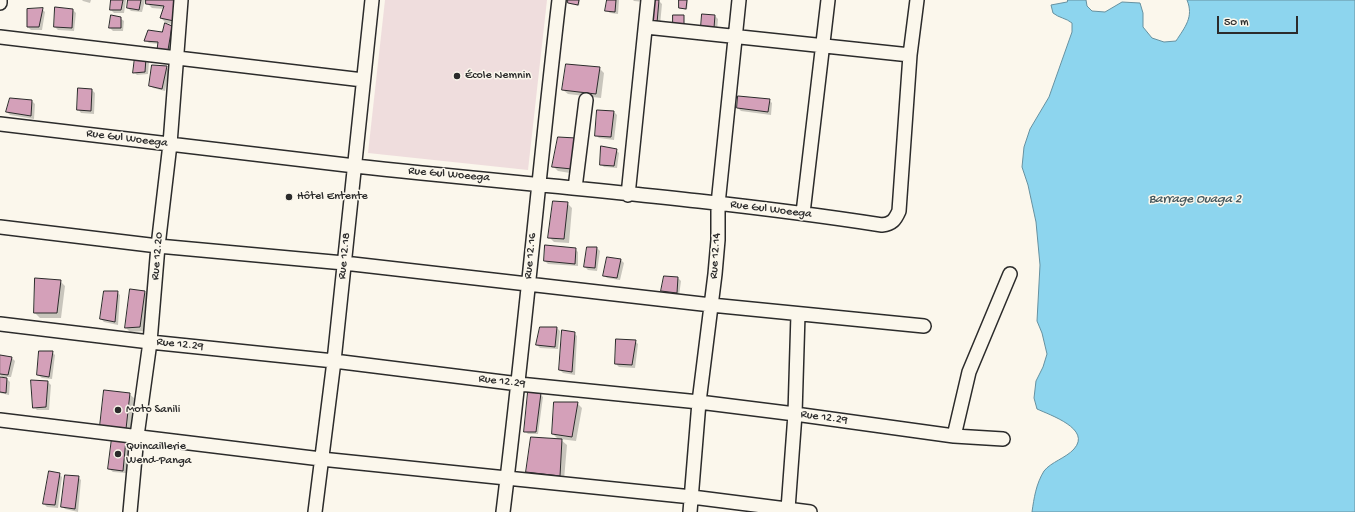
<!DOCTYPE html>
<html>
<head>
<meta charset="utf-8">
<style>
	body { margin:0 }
	#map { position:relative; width:1355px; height:512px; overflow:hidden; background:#fbf7ec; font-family:"Gochi Hand",sans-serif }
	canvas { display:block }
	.scale { position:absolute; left:1217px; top:16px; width:81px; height:18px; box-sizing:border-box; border:2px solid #2b2b2b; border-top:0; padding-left:5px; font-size:12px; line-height:14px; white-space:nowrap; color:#2b2b2b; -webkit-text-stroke:3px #fbf7ec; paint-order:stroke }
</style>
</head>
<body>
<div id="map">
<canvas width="1355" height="512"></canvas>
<div class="scale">50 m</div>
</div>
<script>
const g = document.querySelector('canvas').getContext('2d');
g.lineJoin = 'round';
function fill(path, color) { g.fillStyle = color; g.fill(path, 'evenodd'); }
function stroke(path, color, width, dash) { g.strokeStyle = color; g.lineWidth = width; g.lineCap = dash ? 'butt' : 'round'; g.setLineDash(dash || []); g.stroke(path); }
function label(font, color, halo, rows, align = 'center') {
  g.font = font + ' "Gochi Hand",sans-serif'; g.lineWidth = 3; g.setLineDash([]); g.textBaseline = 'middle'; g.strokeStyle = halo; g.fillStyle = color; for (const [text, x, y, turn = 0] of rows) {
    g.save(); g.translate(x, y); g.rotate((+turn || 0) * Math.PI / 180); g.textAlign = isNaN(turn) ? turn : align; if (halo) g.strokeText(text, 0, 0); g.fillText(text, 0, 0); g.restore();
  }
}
fill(new Path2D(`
	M385,0H547L528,170L368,153Z`), '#efdddd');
const water = new Path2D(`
	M1068,0H1086L1087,6L1092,11L1105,12L1122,2L1140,3L1143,13V27L1152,38L1164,42L1176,41C1185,27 1194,17 1187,0H1355V512H1032C1034,498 1036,484 1044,471C1051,462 1066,458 1074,449C1092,429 1050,415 1037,409L1034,398L1036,381L1043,367L1047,354L1042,333L1037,321L1040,265L1036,222L1028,185L1022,167L1024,147L1030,129L1049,97L1072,32V23C1066,18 1059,18 1053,13L1051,5L1067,2Z`);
fill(water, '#8dd5ee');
stroke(water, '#6691a0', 1);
fill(new Path2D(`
	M82,0H91L90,3L83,1Z
	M112,0H126L124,13H114L111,10Z
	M129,0H145L142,12L131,11L128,8Z
	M147,0H181L178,25L166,23L161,18L164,9L152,8L147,3Z
	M570,0H580L579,6L570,4L569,3Z
	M608,0H619L618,14L610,13L606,10Z
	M633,0H644V2L634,1Z
	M681,0H688L687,10L680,8Z
	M659,1L662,4L660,25L652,24Z
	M42,9L45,12L42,30H31L28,27Z
	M73,10L76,13L74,31L58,30L55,27Z
	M715,16L718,19L717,31L705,30Z
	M120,18L124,21L123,31H113L110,28Z
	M171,27L174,30L171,53H161L159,44L149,43L146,40L162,33Z
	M145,59L149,62L148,74L137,75L134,72Z
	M166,67L169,70L165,91L153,88L150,85Z
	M599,68L604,73L601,98L568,94L563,90Z
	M92,90L95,93L94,114L81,113L78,109Z
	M769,100L772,103L771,115L741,111L738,108Z
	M32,101L35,104L34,119L10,115L7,112Z
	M614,112L617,115L614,140L599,138L596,135Z
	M559,138L576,174L558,171L553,166Z
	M616,150L619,153L617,168L604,167L601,164Z
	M567,203L572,208L569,243L554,242L549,237Z
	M597,248L600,251L597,271L588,270L585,267Z
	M575,249L578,252V266L548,264L545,261Z
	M621,260L624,263L620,280L607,278L604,275Z
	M664,277L678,278L681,281L679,296L666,294L662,291Z
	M36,279L60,281L65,286L61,318H40L35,313Z
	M117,292L120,295L118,325L104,322L101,319Z
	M145,292L149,296L145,331L130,332L126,328Z
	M557,328L560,331L558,349L540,348L537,345Z
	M574,333L577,336L575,375L563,373L560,370Z
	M635,341L638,344L635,368L619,367L616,364Z
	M52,352L55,355L52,379L42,378L38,375Z
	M1,356L12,358L15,361L11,377H2L0,375Z
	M0,378L7,379L10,382L9,395L0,393Z
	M48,382L51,385L49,410H37L34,407Z
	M129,394L134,398L131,433L106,431Z
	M540,394L543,397L538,434H528L525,431Z
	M577,403L582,408L576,441L560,439L567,445L564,480L532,477L527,472L559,440L553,434Z
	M126,440L129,443L126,473L113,472L109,469Z
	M59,474L62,477L58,508L47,507L44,504Z
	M78,477L81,480L78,512L65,509L62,506Z`), '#0003');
const building = new Path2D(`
	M111,0H123L121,10H110Z
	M128,0H141L139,10L127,8Z
	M146,0H176L174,21L160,18L164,6L146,4Z
	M568,0H579L578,5L568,3Z
	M607,0H616L615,12L605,11Z
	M650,0H659L657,23L648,22Z
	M679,0H687L686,9L679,8Z
	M55,7L73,9L72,28L54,27Z
	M43,8L39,27H27V9Z
	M702,14L715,15L714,28L701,27Z
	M111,15L121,17V28H109Z
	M673,15H684V25L673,24Z
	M165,23L172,26L168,50H157L158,42L144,41L148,30L162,32Z
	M135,57L146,58L145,72L133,73Z
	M566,64L600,67L596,94L562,90Z
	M152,65L167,66L162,89L149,86Z
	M78,88L92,89L91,111L77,110Z
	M738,96L770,99L768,112L737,108Z
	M10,98L32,100L31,116L6,112Z
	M597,110L614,111L611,137L595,136Z
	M558,137L576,138L572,169L552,167Z
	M601,146L617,149L614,166L600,165Z
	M553,201L568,202L564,239L548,238Z
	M545,245L576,248L575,264L544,261Z
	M587,247H597L595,268L584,267Z
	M607,257L621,259L617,278L603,276Z
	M664,276L678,277L677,293L661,291Z
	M35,278L61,280L57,313H34Z
	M130,289L145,291L140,327L125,328Z
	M104,291H118L115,322L100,319Z
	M540,327H557L555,347L536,345Z
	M562,330L575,332L572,372L559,370Z
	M616,339L636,340L632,365L615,364Z
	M39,351H53L49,377L37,375Z
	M0,355L12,357L8,375L0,374Z
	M0,377L7,378L6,393L0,392Z
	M31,380L48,381L46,407L33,408Z
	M104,390L130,393L126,429L100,426Z
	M528,392L541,393L536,432H524Z
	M554,402H578L572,437L552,434Z
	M531,437L562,439L560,476L526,472Z
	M112,438L126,439L123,471L108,469Z
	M49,471L60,473L55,505L43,504Z
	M65,475L79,476L75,509L61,507Z`);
fill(building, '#d4a0b9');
stroke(building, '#2b2b2b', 1);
const minor = new Path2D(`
	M0,3V0
	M646,27L910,55
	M0,37L363,80
	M0,124C118,138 236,153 355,166C530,185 707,198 882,225C892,224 895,220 899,211L910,55L917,0
	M575,188L586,100
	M628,195L648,0
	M803,213L828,0
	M0,227L158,246L344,263L711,305L924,326
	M0,324L150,342L334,361L519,384L699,402L795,414L954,436L1003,439
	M0,420L321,459L692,497L810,512
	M954,436L969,372L1010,274
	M788,509L795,414L798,314
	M130,512L137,436L150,342L158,246L170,144L181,0
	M315,512L334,361L372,0
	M503,512C524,342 539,171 559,0
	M690,512L699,402L715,274L718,240V204L739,0`);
stroke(minor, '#2b2b2b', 16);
stroke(minor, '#fbf7ec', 13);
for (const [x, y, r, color] of [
	[457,76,4,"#2b2b2b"],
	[289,197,4,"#2b2b2b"],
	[118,410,4,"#2b2b2b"],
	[118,454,4,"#2b2b2b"]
]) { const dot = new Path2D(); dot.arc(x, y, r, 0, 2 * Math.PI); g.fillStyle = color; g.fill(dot); stroke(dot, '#fbf7ec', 1.5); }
label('12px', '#2b2b2b', '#fbf7ec', [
	["École Nemnin",465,76],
	["Hôtel Entente",297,197],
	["Moto Sanili",126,410],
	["Quincaillerie",126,447],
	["Wend-Panga",126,461]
], 'left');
label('12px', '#2b2b2b', '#fbf7ec', [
	["Rue Gul Woeega",127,139,7],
	["Rue Gul Woeega",449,175,5],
	["Rue Gul Woeega",771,210,7],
	["Rue 12.20",158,256,-85],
	["Rue 12.18",345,256,-84],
	["Rue 12.16",531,256,-84],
	["Rue 12.14",716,256,-86],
	["Rue 12.29",180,345,6],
	["Rue 12.29",502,382,7],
	["Rue 12.29",824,418,8]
]);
label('italic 13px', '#44565c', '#fbf7ec', [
	["Barrage Ouaga 2",1195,200]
]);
</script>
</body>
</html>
